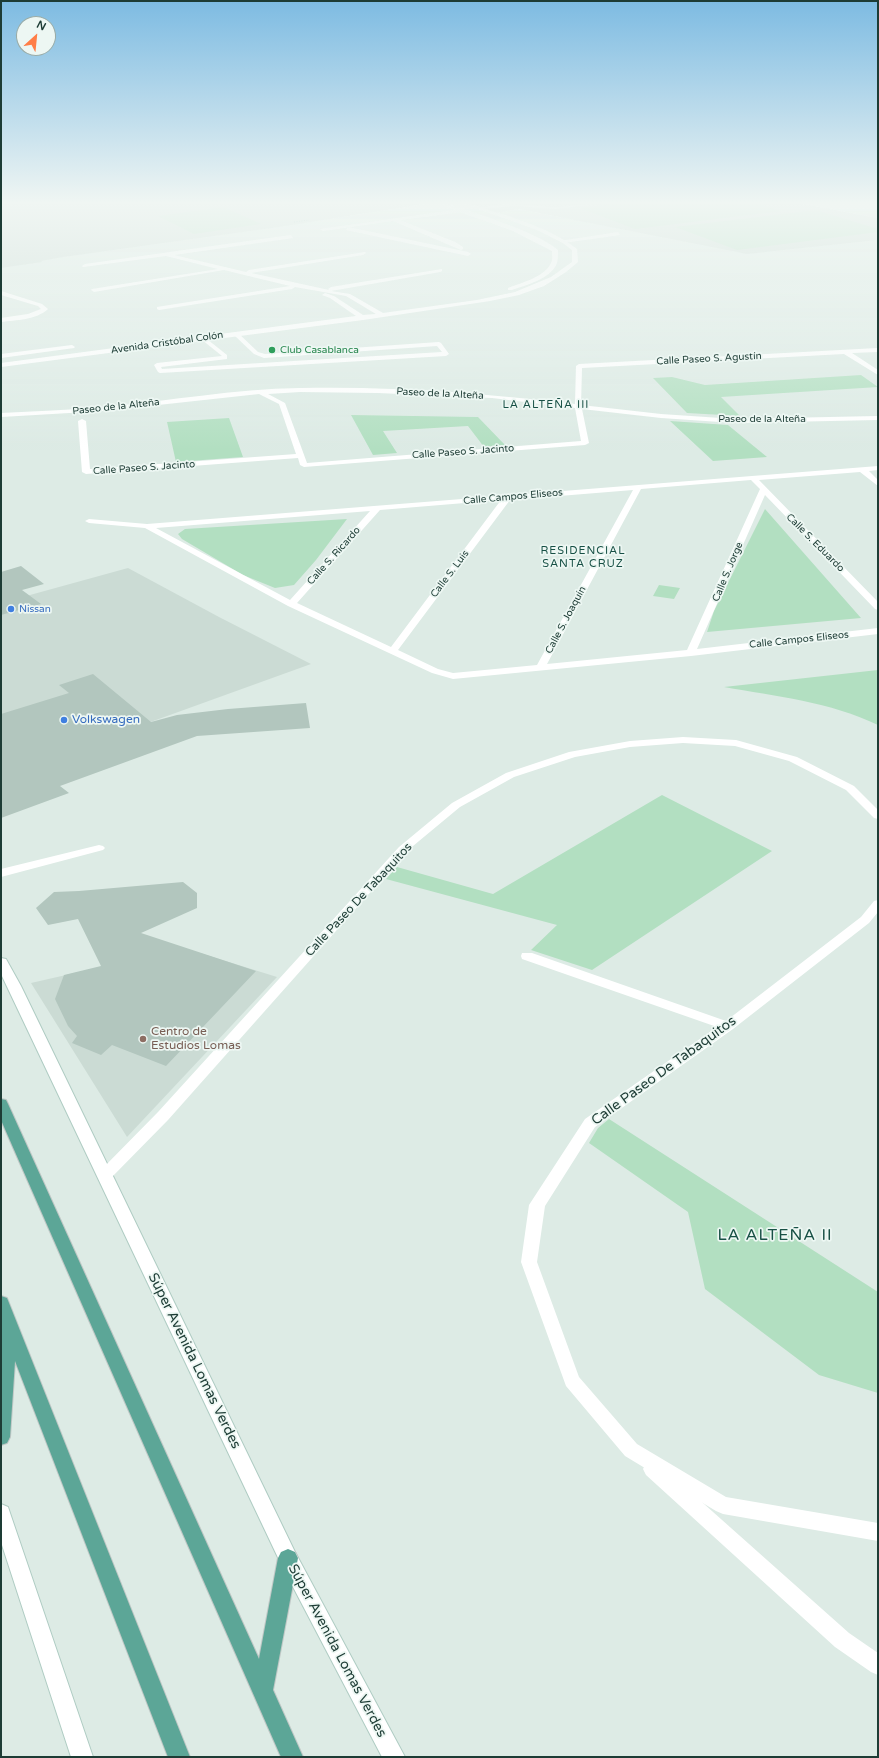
<!DOCTYPE html>
<html>
<head>
<meta charset="utf-8">
<style>
	body { margin:0 }
	#map { position:relative; width:879px; height:1758px; overflow:hidden; background:#ddebe5; font-family:"Varela Round",sans-serif }
	canvas { display:block }
	.frame { position:absolute; inset:0; border:2px solid #1d3c35; pointer-events:none }
	.north { position:absolute; left:16px; top:16px; width:40px; height:40px; box-sizing:border-box; background:#edf7f3; border:1px solid #9aaca7; border-radius:50%; rotate:27deg; font-size:11px; font-weight:700; line-height:16px; text-align:center; color:#1d3c35 }
	.north::after { content:''; display:block; margin:auto; width:14px; height:18px; background:#ff7e47; clip-path:polygon(50% 0,100% 100%,50% 72%,0 100%) }
</style>
</head>
<body>
<div id="map">
<canvas width="879" height="1758"></canvas>
<div class="frame"></div>
<div class="north">N</div>
</div>
<script>
const g = document.querySelector('canvas').getContext('2d');
g.lineJoin = 'round';
function fill(path, color) { g.fillStyle = color; g.fill(path, 'evenodd'); }
function stroke(path, color, width, dash) { g.strokeStyle = color; g.lineWidth = width; g.lineCap = dash ? 'butt' : 'round'; g.setLineDash(dash || []); g.stroke(path); }
function label(font, color, halo, rows, align = 'center') {
  g.font = font + ' "Varela Round",sans-serif'; g.lineWidth = 3.5; g.setLineDash([]); g.textBaseline = 'middle'; g.strokeStyle = halo; g.fillStyle = color; for (const [text, x, y, turn = 0] of rows) {
    g.save(); g.translate(x, y); g.rotate((+turn || 0) * Math.PI / 180); g.textAlign = isNaN(turn) ? turn : align; if (halo) g.strokeText(text, 0, 0); g.fillText(text, 0, 0); g.restore();
  }
}
fill(new Path2D(`
	M1,204H439H424L279,227L63,257L41,261L42,262L1,268Z
	M471,204H802L878,218V240L747,254L519,209L495,213Z
	M128,568L219,617L311,664L1,776V603Z
	M184,948L277,977L127,1137L31,983Z`), '#cbdbd4');
fill(new Path2D(`
	M613,204H759L781,211L635,229L580,208Z
	M224,207L261,224L194,234L158,216Z
	M816,210L878,229V232L737,250L675,227Z
	M861,375L878,387L721,397L740,416L687,413L653,378L672,377L705,385Z
	M351,415L478,417L505,445L484,447L468,426L383,431L397,453L373,455Z
	M229,418L243,457L176,462L167,422Z
	M670,421L728,425L767,457L713,461Z
	M765,509L861,618L707,632L714,611Z
	M347,519L316,560L294,585L275,588L243,575L182,539L178,534L185,529Z
	M659,585L680,588L674,599L653,596Z
	M878,670V725C831,702 775,696 724,687Z
	M662,795L772,851L592,970L531,950L557,925L386,879L397,867L493,894Z
	M609,1119L878,1292V1393L819,1375L705,1289L688,1212L589,1143L598,1128Z`), '#b2dfc1');
fill(new Path2D(`
	M21,566L44,584L22,590L41,604L1,615V572Z
	M93,674L151,722L177,715L228,709L306,703L310,728L197,736L60,786L69,793L1,818V714L69,693L59,685Z
	M183,882L197,893V908L141,933L256,971L166,1066L112,1045L101,1055L72,1043L77,1036L68,1026L55,999L64,975L101,966L78,919L48,925L36,908L54,892L79,891Z`), '#b2c6be');
const secondary = new Path2D(`
	M1,958L6,959L21,986L295,1552L405,1757H382L281,1564L1,974Z
	M1,1504L8,1507L10,1513L93,1757H71L1,1542Z`);
const primary = new Path2D(`
	M1,1099L6,1100L8,1104L259,1659L278,1558L281,1552L288,1549L295,1552L298,1558L273,1690L303,1757H281L1,1120Z
	M1,1296L7,1298L9,1303L190,1757H168L15,1361L10,1437L7,1443L1,1445Z`);
stroke(secondary, '#afccc3', 2);
stroke(primary, '#c0c8c6', 2);
stroke(new Path2D(`
	M294,222L309,220`), '#79b3a4', 1, [1, 1.5]);
fill(new Path2D(`
	M504,204L556,207L595,204L556,209L515,206L479,209L477,208Z
	M618,232L620,235L563,243L560,241Z
	M234,333H238L258,352L265,354L439,342L441,343L449,354L446,356L160,373L158,372L154,365L157,363L222,356L201,339V337L203,336L227,355V359L161,367L162,369L442,352L437,346L264,358L254,354L234,335Z
	M99,845L103,846L105,848L103,850L1,877V869Z
	M652,1461L658,1463L849,1633L878,1653V1675L871,1672L835,1647L646,1475L643,1469L646,1463Z`), '#fff');
fill(new Path2D(`
	M442,204H448C478,215 534,230 558,250C558,254 558,259 557,263C551,279 526,285 512,290H508V288C521,283 545,277 551,263C553,260 552,255 552,251L513,231L460,212L400,220L455,242L463,247V249L461,250L393,221L323,231L320,229L455,210Z
	M465,204H471C508,217 546,225 577,249L578,262L566,272L544,286L519,295L490,301L363,320L1,367V363L356,316L330,298L322,295L325,293L334,296L363,315L376,314L346,296L295,287L292,289L159,310L157,309V307L290,286L224,270L94,292L91,290L92,289L218,269L166,256L83,267L82,266L85,264L291,235L293,238L174,255L246,272L249,270L365,252L366,253L363,255L251,273L329,290L328,289L331,287L442,269V271L440,272L331,291L350,294L383,313L477,300L515,292L551,277L572,262V250L563,243L537,230Z
	M348,227L468,252L471,254L468,256L346,230Z
	M1,291L42,304L48,309C36,320 16,320 1,322V318L28,314L41,309L38,306L1,295Z
	M72,345L75,347L74,348L1,358V354Z
	M878,348V352L852,353L878,370V375L844,354L582,368L581,405L661,414L735,419L878,416V420L735,423L661,418L582,409L589,443L585,445L304,467L300,465L298,458L86,474L82,472L78,421L82,419L86,421L90,469L296,454L279,404L259,394L103,411L1,417V413C35,411 70,410 104,407C169,401 234,389 300,388C391,386 484,393 575,404L576,366L579,364ZM300,392L378,393L492,398L575,408L581,441L307,463L285,403L268,394Z
	M878,466V470L869,471L878,480V486L860,472L759,480L878,602V610L875,609L765,495L697,649L878,628V634L691,656L453,679L432,673L288,606L145,528L89,523L85,521L89,519L147,524ZM751,480L760,489L687,650L547,664L641,489ZM633,490L537,665L453,673L438,669L398,650L510,500ZM501,500L391,647L297,603L380,510ZM370,511L290,600L156,528Z
	M683,737L736,740L797,757L854,786L878,810V819L874,818L846,790L789,761L735,746L683,743L630,747L575,757L514,777L460,807L407,851L168,1120L110,1179L105,1181L100,1179L97,1175L100,1171L158,1112L399,847L452,803L506,773L569,752L630,741Z
	M878,900V912L869,923L733,1029L595,1127L545,1206L537,1262L579,1377L637,1444L726,1497L878,1523V1541L723,1514L716,1511L625,1456L566,1386L521,1262L529,1205L585,1119L717,1027L522,959L521,956L522,953H532L726,1021L861,917L874,901Z`), '#fff');
fill(secondary, '#fff');
fill(primary, '#5ca697');
const sky = g.createLinearGradient(0, 0, 0, 450);
sky.addColorStop(0, '#7dbbe2');
sky.addColorStop(0.45, '#f0f6f3');
sky.addColorStop(1, '#f0f6f300');
g.fillStyle = sky;
g.fillRect(0, 0, 879, 450);
for (const [x, y, r, color] of [
	[272,350,4,"#2e9e5b"],
	[11,609,4,"#3f7fe0"],
	[64,720,4,"#3f7fe0"],
	[143,1039,4,"#8d6e63"]
]) { const dot = new Path2D(); dot.arc(x, y, r, 0, 2 * Math.PI); g.fillStyle = color; g.fill(dot); stroke(dot, '#edf7f3', 1.5); }
label('10px', '#1d3c35', '#edf7f3', [
	["Avenida Cristóbal Colón",167,343,-8],
	["Calle Paseo S. Agustín",709,359,-3],
	["Paseo de la Alteña",440,394,3],
	["Paseo de la Alteña",116,407,-6],
	["Paseo de la Alteña",762,419],
	["Calle Paseo S. Jacinto",463,452,-4],
	["Calle Paseo S. Jacinto",144,468,-4],
	["Calle Campos Eliseos",513,497,-5],
	["Calle S. Eduardo",815,543,45],
	["Calle S. Ricardo",334,556,-48],
	["Calle S. Jorge",728,572,-67],
	["Calle S. Luis",450,574,-53],
	["Calle S. Joaquín",566,620,-62],
	["Calle Campos Eliseos",799,640,-6]
]);
label('10px', '#27864d', '#edf7f3', [
	["Club Casablanca",280,350]
], 'left');
label('10px', '#366cbe', '#edf7f3', [
	["Nissan",19,609]
], 'left');
g.letterSpacing = '1px';
label('11px', '#175045', '#edf7f3', [
	["LA ALTEÑA III",546,405],
	["RESIDENCIAL",583,551],
	["SANTA CRUZ",583,564]
]);
g.letterSpacing = '0px';
label('12px', '#366cbe', '#edf7f3', [
	["Volkswagen",72,720]
], 'left');
label('12px', '#1d3c35', '#edf7f3', [
	["Calle Paseo De Tabaquitos",359,900,-47]
]);
label('12px', '#785e54', '#edf7f3', [
	["Centro de",151,1032],
	["Estudios Lomas",151,1046]
], 'left');
label('14px', '#1d3c35', '#edf7f3', [
	["Calle Paseo De Tabaquitos",664,1071,-36],
	["Súper Avenida Lomas Verdes",194,1361,64],
	["Súper Avenida Lomas Verdes",337,1651,62]
]);
g.letterSpacing = '1px';
label('16px', '#175045', '#edf7f3', [
	["LA ALTEÑA II",775,1236]
]);
g.letterSpacing = '0px';
</script>
</body>
</html>
